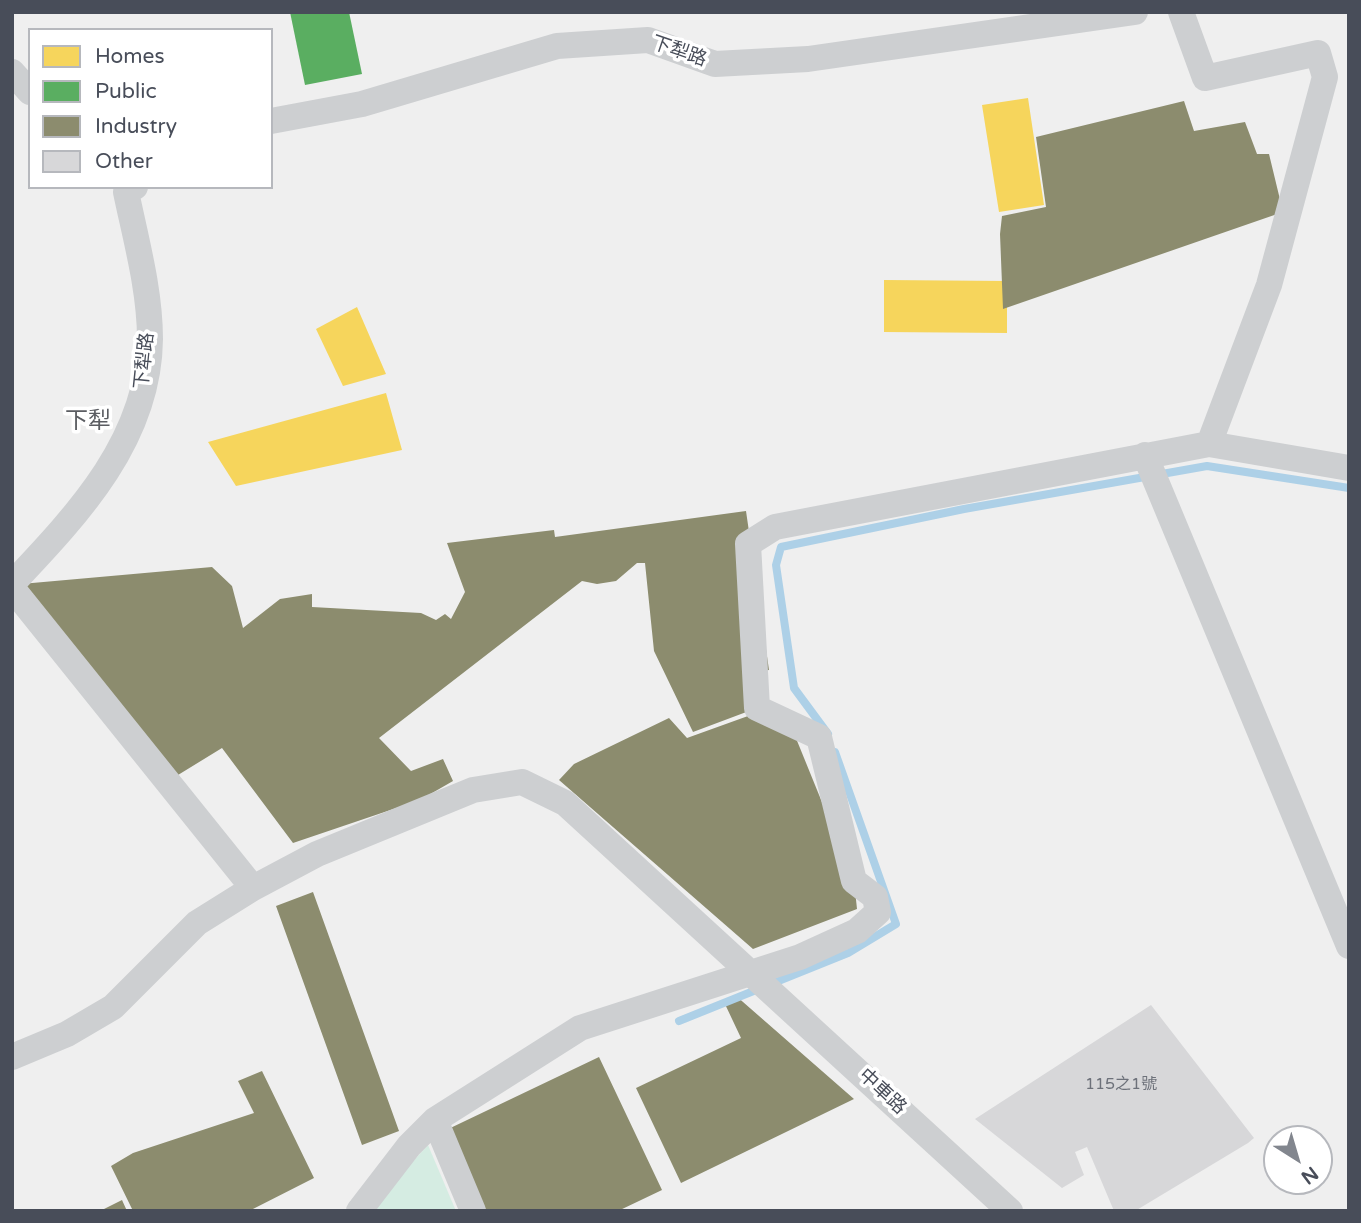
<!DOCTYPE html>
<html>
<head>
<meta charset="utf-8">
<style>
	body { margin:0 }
	#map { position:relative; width:1361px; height:1223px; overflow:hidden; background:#efefef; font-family:"Varela Round",sans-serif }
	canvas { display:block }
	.frame { position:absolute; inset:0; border:14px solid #484d59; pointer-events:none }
	.legend { position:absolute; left:28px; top:28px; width:245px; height:161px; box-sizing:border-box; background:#fff; border:2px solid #b6b8bd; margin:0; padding:9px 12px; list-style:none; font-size:21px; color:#484d59 }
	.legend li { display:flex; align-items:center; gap:14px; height:35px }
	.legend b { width:35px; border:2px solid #b6b8bd }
	.north { position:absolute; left:1263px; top:1125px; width:70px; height:70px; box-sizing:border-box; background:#fff; border:2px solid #b6b8bd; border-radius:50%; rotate:143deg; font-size:19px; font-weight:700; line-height:28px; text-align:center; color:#484d59 }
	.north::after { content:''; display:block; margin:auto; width:24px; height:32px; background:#82868e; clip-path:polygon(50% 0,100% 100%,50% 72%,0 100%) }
</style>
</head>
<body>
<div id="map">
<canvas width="1361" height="1223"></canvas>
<div class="frame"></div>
<ul class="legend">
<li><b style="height:19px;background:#f6d55c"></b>Homes</li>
<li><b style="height:19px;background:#5aae61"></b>Public</li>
<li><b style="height:19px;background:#8c8c6e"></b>Industry</li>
<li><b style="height:19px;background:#d7d7d9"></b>Other</li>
</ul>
<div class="north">N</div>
</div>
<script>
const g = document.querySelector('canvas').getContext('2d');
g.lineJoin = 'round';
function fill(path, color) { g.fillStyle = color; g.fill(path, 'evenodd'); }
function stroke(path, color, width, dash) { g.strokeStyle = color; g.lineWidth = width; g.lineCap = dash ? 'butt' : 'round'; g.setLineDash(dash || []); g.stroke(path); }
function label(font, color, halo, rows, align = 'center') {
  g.font = font + ' "Varela Round","Noto Sans TC",sans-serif'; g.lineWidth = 7; g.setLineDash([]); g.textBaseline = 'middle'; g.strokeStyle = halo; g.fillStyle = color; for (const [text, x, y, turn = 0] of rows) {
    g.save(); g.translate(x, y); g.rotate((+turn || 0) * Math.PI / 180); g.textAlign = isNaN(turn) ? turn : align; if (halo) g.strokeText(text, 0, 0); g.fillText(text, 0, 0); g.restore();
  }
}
fill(new Path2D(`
	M428,1145L456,1211H367Z`), '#d5ece2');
fill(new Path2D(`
	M1028,98L1044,205L999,212L982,105Z
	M884,280L1007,281V333L884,332Z
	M357,307L386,374L343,386L316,329Z
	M386,393L402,450L236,486L208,442Z`), '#f6d55c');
fill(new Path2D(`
	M290,12H349L362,74L305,85Z`), '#5aae61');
fill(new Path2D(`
	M1184,101L1194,131L1245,122L1257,154H1269L1283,212L1003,309L1000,234L1002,216L1046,207L1036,137Z
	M746,511L769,670L748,673L757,708L693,732L654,651L645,563H637L616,581L597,584L582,581L379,738L411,771L443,759L453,781L420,800L293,843L222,748L178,775L21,584L212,567L232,586L243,628L280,599L312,594V607L421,613L436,620L445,614L451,619L465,592L447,543L554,530L555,537Z
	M773,707L789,721L854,881L857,909L753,949L559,780L574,764L669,718L687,738Z
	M313,892L399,1131L362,1145L276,906Z
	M735,995L854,1099L681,1183L636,1088L741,1038L724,1002Z
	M599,1057L662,1190L618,1211H479L442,1132Z
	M262,1071L314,1178L249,1211H133L111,1166L133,1153L254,1113L238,1081Z
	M122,1200L127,1211H100Z`), '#8c8c6e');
stroke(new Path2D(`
	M828,734L794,688L776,565L781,547L964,509L1207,466L1349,488
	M679,1021L848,953L896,924L835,752`), '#add0e7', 8);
fill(new Path2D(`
	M1151,1005L1254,1138L1248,1143L1135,1211H1114L1087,1147L1075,1152L1084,1175L1062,1188L975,1119Z`), '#d7d7d9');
stroke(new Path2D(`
	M1181,12L1205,78L1318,53L1325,77L1269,285L1209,444
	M12,72L30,92
	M271,121L362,104L557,46L648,40L715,64L808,59L1135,12
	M1145,455L1349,946
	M12,584C77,515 149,440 150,339C150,290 136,240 126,192L135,187
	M12,588L253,888
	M12,1057L67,1034L113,1007L197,923L253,888L317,854L473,790L522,782L565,803L1010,1211
	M435,1120L473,1211
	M359,1211L409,1146L435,1120L580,1028L800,957L857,931L878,912L875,897L854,881L819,737L757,708L748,544L775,527L1209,444L1349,468`), '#cdcfd1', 26);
label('16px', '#6d717a', null, [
	["115之1號",1121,1085]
]);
label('19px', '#484d59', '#fff', [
	["下犁路",679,52,19],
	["下犁路",145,361,-84],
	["中車路",882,1092,43]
]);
label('23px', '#5b5d62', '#fff', [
	["下犁",88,422]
]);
</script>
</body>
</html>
